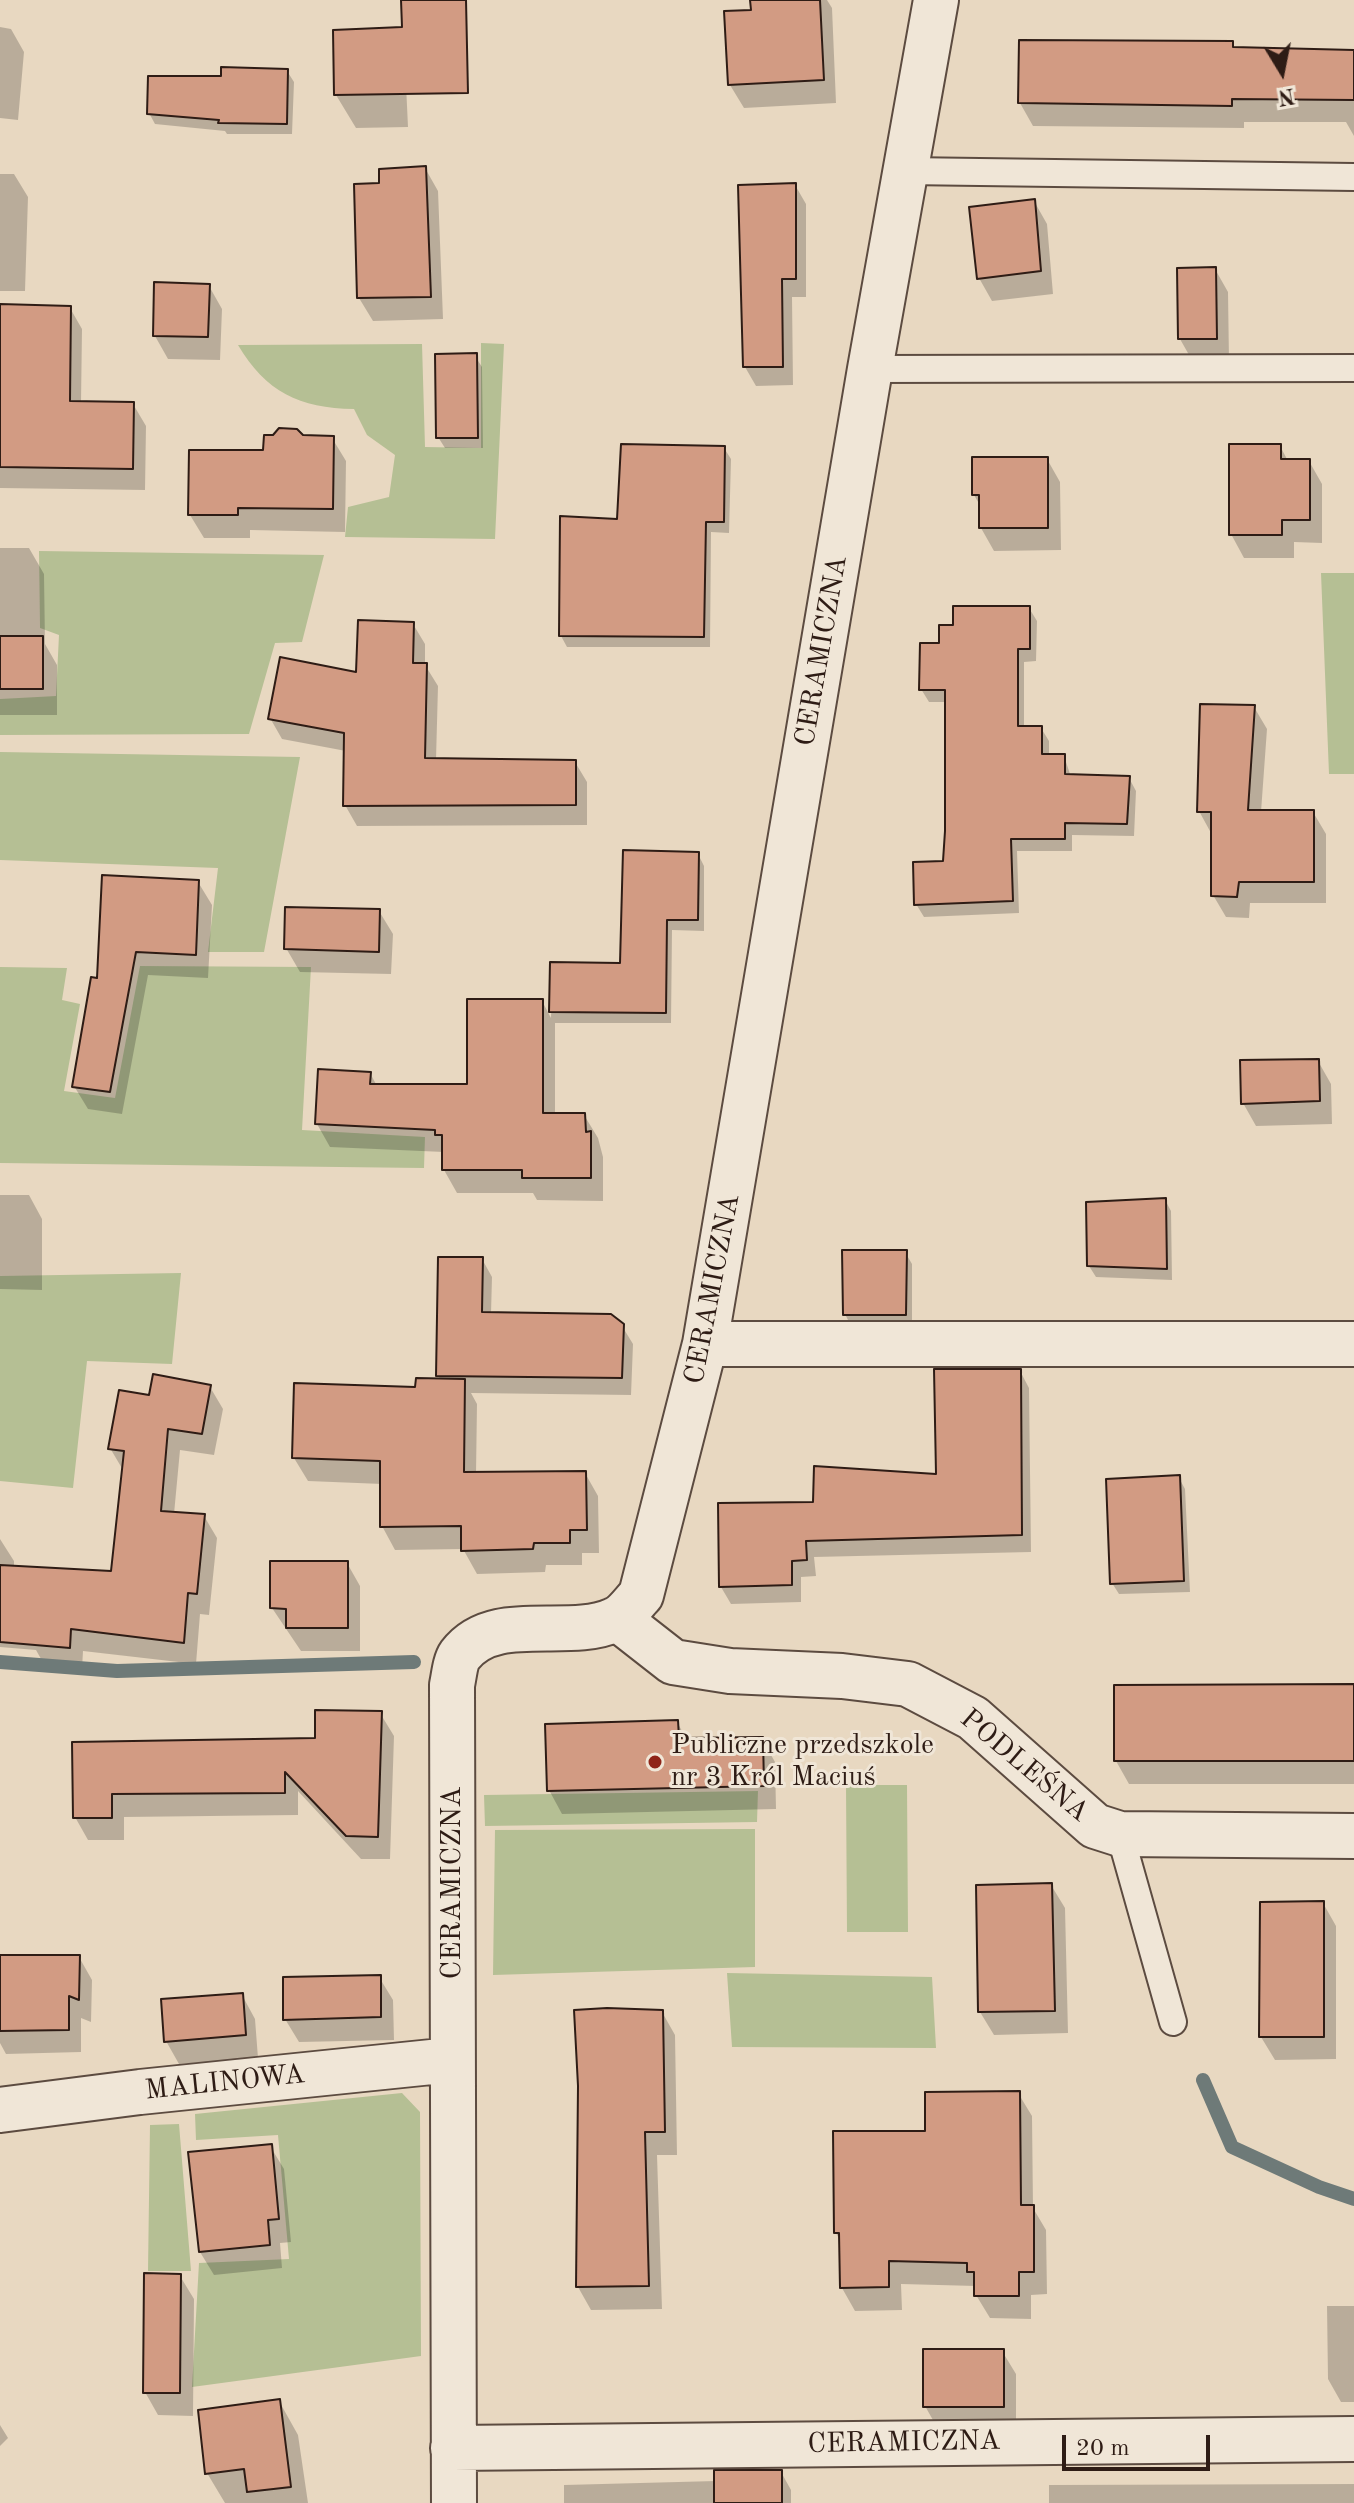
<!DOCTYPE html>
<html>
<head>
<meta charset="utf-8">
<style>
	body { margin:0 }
	#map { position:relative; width:1354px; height:2503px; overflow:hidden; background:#e8d8c1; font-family:"Old Standard TT",serif }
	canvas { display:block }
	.north { position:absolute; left:1242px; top:32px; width:80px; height:80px; -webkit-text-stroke:6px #f0e6d7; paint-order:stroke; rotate:170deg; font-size:22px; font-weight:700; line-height:32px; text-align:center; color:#2e1c15 }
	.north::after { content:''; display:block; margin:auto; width:28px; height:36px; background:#2e1c15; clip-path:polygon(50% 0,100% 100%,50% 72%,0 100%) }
	.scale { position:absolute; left:1062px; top:2435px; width:148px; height:36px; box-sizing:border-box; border:4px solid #2e1c15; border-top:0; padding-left:10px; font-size:24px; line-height:28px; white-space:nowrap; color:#2e1c15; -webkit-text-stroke:6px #f0e6d7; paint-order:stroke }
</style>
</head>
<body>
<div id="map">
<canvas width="1354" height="2503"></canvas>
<div class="north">N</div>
<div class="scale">20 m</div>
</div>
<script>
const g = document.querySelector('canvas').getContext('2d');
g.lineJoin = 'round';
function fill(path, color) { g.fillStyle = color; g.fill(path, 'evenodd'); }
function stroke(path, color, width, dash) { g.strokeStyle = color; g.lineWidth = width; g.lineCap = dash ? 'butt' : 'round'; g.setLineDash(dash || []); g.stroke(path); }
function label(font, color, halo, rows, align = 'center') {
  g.font = font + ' "Old Standard TT",serif'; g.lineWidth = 6; g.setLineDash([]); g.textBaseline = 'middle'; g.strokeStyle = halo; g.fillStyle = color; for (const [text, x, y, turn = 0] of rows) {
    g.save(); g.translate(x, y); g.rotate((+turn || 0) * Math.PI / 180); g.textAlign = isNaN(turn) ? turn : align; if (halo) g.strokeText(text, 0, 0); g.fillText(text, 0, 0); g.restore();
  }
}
fill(new Path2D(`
	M481,343L504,344L495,539L345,537L348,507L389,497L395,455L367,435L354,409C299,408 266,392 238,345L422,344L425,447L481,448Z
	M39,551L324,555L302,642L275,643L249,734L0,735V699L56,696L59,635L40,628Z
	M1321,573H1354V774H1329Z
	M0,752L300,757L264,952H208L218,868L0,860Z
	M140,966L311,967L302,1130L425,1137L424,1168L0,1163V967L67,968L62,1000L80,1004L64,1091L115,1098Z
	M181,1273L172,1364L87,1361L73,1488L0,1481V1276Z
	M846,1785H907L908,1932H847Z
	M758,1791L757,1822L485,1826L484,1795Z
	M755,1829V1967L493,1975L495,1830Z
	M727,1973L932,1977L936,2048L732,2047Z
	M402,2093L420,2112L421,2356L192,2387L199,2263L289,2259L278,2135L196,2140L195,2114Z
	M179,2124L191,2271H148L150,2125Z`), '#b5bf94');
fill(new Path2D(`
	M752,0H827L832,8L836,103L744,108L730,85L753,12Z
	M0,27L11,29L24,52L18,120L0,118Z
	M1232,43L1235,49L1354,52V136L1346,122H1244V128L1033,126L1020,103Z
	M405,63L408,127L356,128L336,95Z
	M287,71L294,82L292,134H227L225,131L155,124L149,113L223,78Z
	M425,168L438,191L443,319L373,321L359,298L381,185Z
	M0,174H14L28,197L25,291H0Z
	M795,185L806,204V297H792L793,385L756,386L745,367Z
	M1034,201L1047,224L1053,294L992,301L979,278Z
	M1215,269L1228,292L1229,361L1193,362L1180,339Z
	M209,286L222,309L220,360L168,359L155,336Z
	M0,306L70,308L82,329L81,403L133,404L146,426L145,490L0,488Z
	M475,356L482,367L483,448H445L438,437Z
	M302,437L332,438L346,461L345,532L250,530V538H204L190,515L264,452Z
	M1280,446L1288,461H1309L1322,484V543L1294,542V558H1244L1231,534Z
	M724,448L731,459L729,533L711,532L710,647H567L561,636L619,522Z
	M1047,459L1060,482L1061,550L994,551L981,528V507L974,495Z
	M0,548H29L44,574L45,644L57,665V715H0Z
	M1029,608L1037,621L1036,661L1024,662V728H1041L1049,741V756H1064L1071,777L1129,778L1136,791L1134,836L1072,835V851H1017L1019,913L924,917L916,904L945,863L947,702H929L921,689L941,645L955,627Z
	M413,624L425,644V665L438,686L436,760L575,762L587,782V825L357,826L345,805L346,751L282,739L270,718L358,674Z
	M1254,707L1267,729L1261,812H1313L1326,834V903H1250L1249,918L1226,917L1213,895L1211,833L1199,811Z
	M698,854L704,866V931L672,930L671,1023H555V1115H584L598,1138L603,1157V1201L537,1200L533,1193H457L444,1170V1152L330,1147L317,1124L370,1073L377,1086H469L542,1001L551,1018L552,964L622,965Z
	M198,882L212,905L208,978L148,975L122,1114L88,1109L74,1086L99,981Z
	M379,911L393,934L391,974L300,972L286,948Z
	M1318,1061L1331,1084L1332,1124L1256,1126L1243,1103Z
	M0,1195H29L42,1219V1290L0,1289Z
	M1165,1200L1171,1211L1172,1280L1096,1277L1089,1266Z
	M905,1252L912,1264V1325L851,1326L845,1314Z
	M482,1259L492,1277L491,1314L622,1326L633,1344L631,1395L471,1393L477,1404L476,1474L585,1473L598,1496L599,1553H582V1565H546L545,1572L477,1574L463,1549L395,1550L382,1526V1484L308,1481L294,1458L417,1389L441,1381L438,1375Z
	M1020,1371L1029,1388L1031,1552L814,1557L816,1576L801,1577V1602L731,1604L721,1587L815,1504L938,1476Z
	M210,1387L223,1409L214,1455L180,1450L174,1514L204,1516L217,1538L209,1615L200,1614L196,1664L83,1651L82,1669L45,1666L36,1650L0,1647V1539L14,1561V1568L113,1573L123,1470L110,1448L150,1397Z
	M1179,1478L1185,1489L1190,1592L1119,1594L1112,1583Z
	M347,1563L360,1586V1651H301L272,1608Z
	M1354,1687V1784H1129L1116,1761Z
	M380,1713L394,1736L390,1859H361L298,1791V1815L124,1817V1840H88L75,1817L74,1744L317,1740Z
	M677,1722L687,1740L762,1739L775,1762L776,1809L562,1814L549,1790Z
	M1051,1885L1065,1908L1068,2033L994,2035L980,2012Z
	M1323,1903L1336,1926V2059L1275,2060L1261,2037Z
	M0,1957H79L92,1980L91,2022L81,2018V2052L6,2054L0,2043Z
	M379,1977L393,2000L394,2040L299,2042L285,2019Z
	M242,1995L255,2019L258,2058L179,2064L166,2041Z
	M662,2012L675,2035L677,2155H657L662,2309L591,2310L578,2287Z
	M1018,2093L1032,2116L1033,2208L1046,2230L1047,2294L1031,2295V2319L990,2318L976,2295V2286L901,2284L902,2310L855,2311L842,2288L841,2242L836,2233L927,2133Z
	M270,2146L284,2169L291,2242L280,2243L282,2268L214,2275L200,2252Z
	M180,2276L194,2299L193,2416L158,2415L145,2392Z
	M1327,2306H1354V2402H1341L1328,2379Z
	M1002,2351L1016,2374V2429H938L925,2406Z
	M279,2401L298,2435L308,2503H225L207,2473Z
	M0,2425L8,2438L0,2446Z
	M781,2472L791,2490V2503H564V2485L716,2481Z
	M1354,2484V2503H1049V2485Z`), '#0003');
stroke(new Path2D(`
	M0,1662L117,1671L414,1662
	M1203,2080L1232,2147L1319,2187L1354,2199`), '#6e7a78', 14);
const building = new Path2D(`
	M401,0H466L468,93L334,95L333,30L402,27Z
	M750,0H820L824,80L728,85L724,11L751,10Z
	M1019,40L1233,41V47L1354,50V100L1232,99V106L1018,103Z
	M221,67L288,69L287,124L218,123L219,120L147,114L148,76H221Z
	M426,166L431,297L357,298L354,184L379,183V169Z
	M796,183V279H782L783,367H743L738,185Z
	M1035,199L1041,271L977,279L969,207Z
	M1216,267L1217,339H1178L1177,268Z
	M154,282L210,284L208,337L153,336Z
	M0,304L71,306L70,401L134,402L133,469L0,467Z
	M477,353L478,438H436L435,354Z
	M279,428L297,429L303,435L334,436L333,509L238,508V515H188L189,450H263L264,435H273Z
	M621,444L725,446L724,522H706L704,637L559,636L560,516L617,519Z
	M1229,444H1281V459H1310V520H1282V535H1229Z
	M972,457H1048V528H979V495H972Z
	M953,606H1030V649H1018V726H1042V754H1065V774L1130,776L1127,824L1065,823V839H1011L1013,901L914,905L913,862L943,861L945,831V690H919L920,643H939V625H953Z
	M358,620L414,622L413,663H427L425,758L576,760V805L343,806L344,733L268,719L280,657L356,672Z
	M0,636H43V689H0Z
	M1200,704L1255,705L1248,810H1314V882H1239L1237,897L1211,896V812H1197Z
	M623,850L699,852L698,920H667L666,1013L549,1012L550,962L620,963Z
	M102,875L199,880L196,955L136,952L110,1092L72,1087L91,977L97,978Z
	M285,907L380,909L379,952L284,949Z
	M467,999H543V1113H585L586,1132L591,1131V1178H522V1170H442V1135H435V1130L315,1124L318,1069L371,1072L370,1084H467Z
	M1319,1059L1320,1101L1241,1104L1240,1060Z
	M1166,1198L1167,1269L1087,1266L1086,1202Z
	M842,1250H907L906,1315H843Z
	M438,1257H483L482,1312L611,1314L624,1324L622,1378L436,1376Z
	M934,1369H1021L1022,1535L806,1541L807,1560L792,1561V1585L719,1587L718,1503L813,1502L814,1466L936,1474Z
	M153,1374L211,1385L202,1434L168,1429L161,1511L205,1514L197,1594L188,1593L184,1643L71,1629L70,1648L0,1642V1565L111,1571L124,1451L108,1449L119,1390L149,1395Z
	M416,1378L465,1379L464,1472L586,1471L587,1530H570V1543H534L533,1549L461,1551V1526L380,1527V1461L292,1458L294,1383L415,1387Z
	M1180,1475L1184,1581L1110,1584L1106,1479Z
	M270,1561H348V1628H286V1609L270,1608Z
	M1354,1684V1761H1114V1685Z
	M315,1710L382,1711L378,1837L346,1836L285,1772V1793L112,1794V1818H73L72,1742L315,1738Z
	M678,1720L679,1738L763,1737L764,1786L547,1791L545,1724Z
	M1052,1883L1055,2011L978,2012L976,1885Z
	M1324,1901V2037H1259L1260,1902Z
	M0,1955H80L79,2000L69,1996V2030L0,2031Z
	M381,1975V2017L283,2020V1977Z
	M243,1993L246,2035L164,2042L161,1999Z
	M607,2008L663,2010L665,2132H645L649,2286L576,2287L578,2086L574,2010Z
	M1020,2091L1021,2205H1034V2272H1019V2296H974V2272H967V2263L889,2261V2287L840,2288L839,2233H834L833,2131H925V2092Z
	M272,2144L279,2219L268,2220L270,2245L199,2252L188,2152Z
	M144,2273L181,2274L180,2393H143Z
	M923,2349H1004V2407H923Z
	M280,2399L291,2487L247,2492L244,2469L205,2474L198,2410Z
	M714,2470H782V2503H714Z`);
fill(building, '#d29b83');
stroke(building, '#2e1c15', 2);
const lane = new Path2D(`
	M905,171L1354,177
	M870,369L1354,368
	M1120,1834L1173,2022`);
const street = new Path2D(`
	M705,1344H1354
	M618,1619L673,1662L730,1671L842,1676L908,1684L973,1718L1095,1826L1120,1834L1354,1836
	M0,2110L140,2092L451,2060
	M453,2448L1354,2439
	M454,2503L452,1685C454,1676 455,1662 460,1655C494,1610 568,1641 614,1620C625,1616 633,1603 641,1595L705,1344L870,369L936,0`);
stroke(lane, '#5c4b40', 30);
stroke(street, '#5c4b40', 48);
stroke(lane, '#f0e6d7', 26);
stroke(street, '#f0e6d7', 44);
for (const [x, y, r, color] of [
	[655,1762,8,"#8f2418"]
]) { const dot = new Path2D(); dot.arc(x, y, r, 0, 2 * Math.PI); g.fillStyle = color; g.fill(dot); stroke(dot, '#f0e6d7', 3); }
label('28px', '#2e1c15', '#f0e6d7', [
	["CERAMICZNA",822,651,-80],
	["CERAMICZNA",713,1289,-79],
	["PODLEŚNA",1024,1766,40],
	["CERAMICZNA",453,1883,-90],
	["MALINOWA",225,2083,-6],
	["CERAMICZNA",904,2443,-1]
]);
label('28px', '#2e1c15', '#f0e6d7', [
	["Publiczne przedszkole",671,1746],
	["nr 3 Król Maciuś",671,1778]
], 'left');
</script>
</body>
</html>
